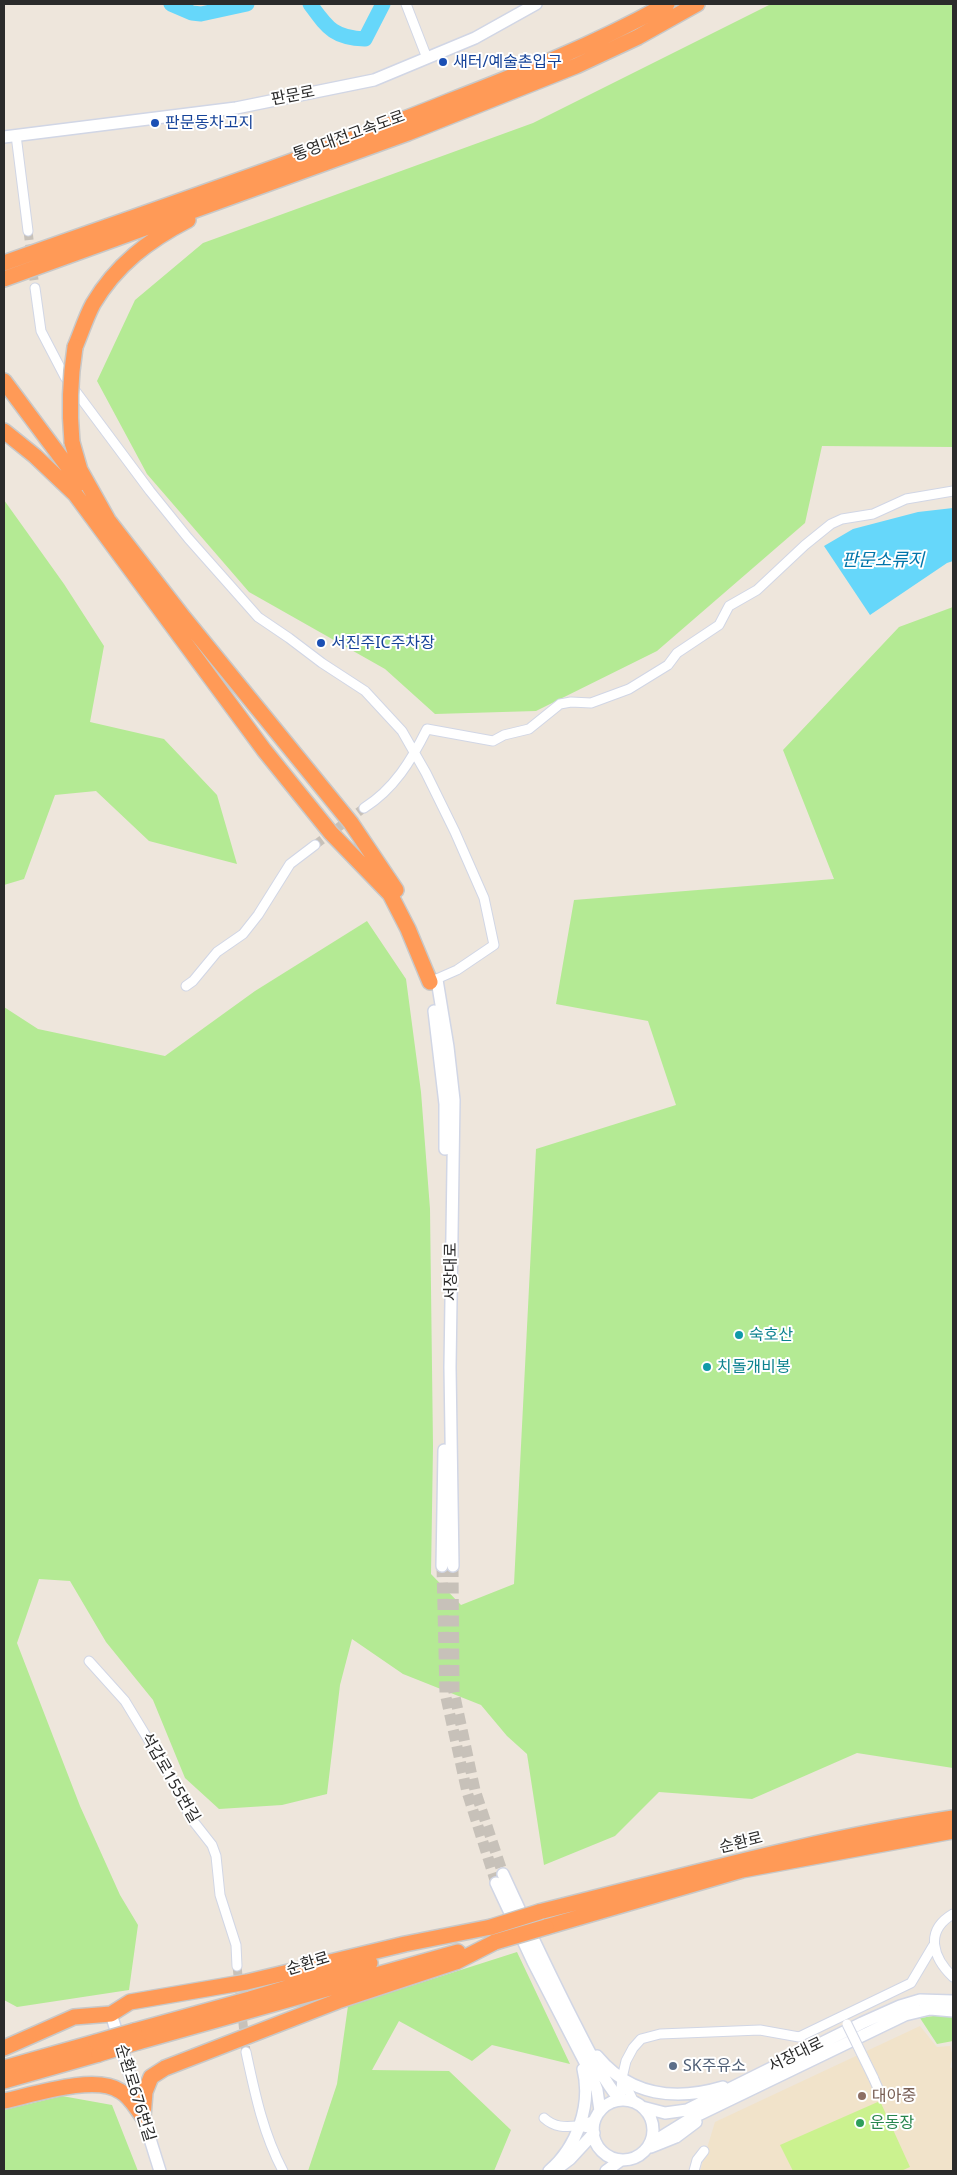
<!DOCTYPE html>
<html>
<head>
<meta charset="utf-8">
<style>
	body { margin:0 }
	#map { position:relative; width:957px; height:2175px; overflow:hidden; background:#eee6dc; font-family:"Noto Sans",sans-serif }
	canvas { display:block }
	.frame { position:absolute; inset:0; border:5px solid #2b2b2b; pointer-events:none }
</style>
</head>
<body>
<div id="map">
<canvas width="957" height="2175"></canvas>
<div class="frame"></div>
</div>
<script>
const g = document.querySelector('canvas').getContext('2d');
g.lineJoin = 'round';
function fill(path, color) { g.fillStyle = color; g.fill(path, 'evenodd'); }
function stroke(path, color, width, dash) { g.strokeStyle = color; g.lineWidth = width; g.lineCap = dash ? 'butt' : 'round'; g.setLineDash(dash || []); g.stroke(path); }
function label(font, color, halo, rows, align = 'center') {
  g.font = font + ' "Noto Sans","Noto Sans KR",sans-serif'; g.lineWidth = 4; g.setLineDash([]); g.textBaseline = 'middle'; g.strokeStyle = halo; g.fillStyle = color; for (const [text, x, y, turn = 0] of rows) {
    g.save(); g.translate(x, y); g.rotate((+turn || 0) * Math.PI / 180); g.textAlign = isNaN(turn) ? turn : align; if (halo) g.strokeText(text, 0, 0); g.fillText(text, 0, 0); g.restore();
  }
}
fill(new Path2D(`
	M920,2026L937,2047L950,2046L953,2056L950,2067L953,2069V2171H700L715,2122Z`), '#f1e3ca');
fill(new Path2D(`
	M771,4H953V447L822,446L805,523L657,651L536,711L435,714L385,669L249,592L147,474L97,381L135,300L203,243L533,123Z
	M4,500L64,584L104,646L90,722L164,739L217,795L237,864L149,841L96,791L55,795L24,879L4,885Z
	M953,607V1768L857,1753L752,1799L659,1792L615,1836L544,1865L527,1754L507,1736L481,1705L403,1674L352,1639L340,1685L327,1794L282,1805L219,1809L185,1778L153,1700L106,1642L70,1581L39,1579L17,1643L80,1806L120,1895L138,1925L129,1990L17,2007L4,2000V1007L38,1029L165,1056L255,991L367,921L406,979L421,1092L430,1209L433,1446L431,1574L461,1605L514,1584L536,1149L676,1105L648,1021L556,1004L574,900L834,879L783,750L899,627Z
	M517,1952L570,2064L492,2045L472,2061L399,2021L372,2070L449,2071L511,2130L494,2171H308L337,2084L348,2006Z
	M940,2015H953V2041L937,2044L920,2018Z
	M62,2096L112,2105L138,2171H4V2110Z`), '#b4ea94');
fill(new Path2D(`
	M880,2101L910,2167L901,2171H793L780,2145Z`), '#cbf28f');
fill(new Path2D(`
	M953,508V561L947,563L870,615L824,546L853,529L918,512Z`), '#66d7fa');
stroke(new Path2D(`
	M171,4L192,13L201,14L247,4
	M310,4C327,27 333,38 365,39L383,4`), '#66d7fa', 15);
stroke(new Path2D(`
	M28,231L35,288
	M315,845L364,808
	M237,1966L246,2052`), '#c7c1b9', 9, [9, 4.5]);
stroke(new Path2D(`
	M442,1566L445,1693L467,1792L496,1883
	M453,1566L454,1692L475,1790L503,1874`), '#c7c1b9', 11, [11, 5.5]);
const street = new Path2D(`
	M406,4L427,58
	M16,135L28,231
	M35,288L41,331L65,377L150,491L188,538L258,617L289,638L322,663L365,691L402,731L426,773L455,832L484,898L494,945L457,970L432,981
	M364,808C394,789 411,761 427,729L493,741L504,735L529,729L560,704L571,702L591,703L629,689L668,665L677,653L719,625L729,606L757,590L805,545L831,524L842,519L873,514L906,499L953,491
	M186,986L193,981L217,952L243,934L258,915L290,864L315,845
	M89,1661L125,1701L177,1787L190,1817L212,1845L216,1856L220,1895L236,1945L237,1966
	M953,1914C924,1931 933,1958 953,1977
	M246,2052C255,2094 263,2133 283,2171
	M873,2077L880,2093
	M622,2078L626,2061L633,2048L641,2039L660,2034L760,2030L799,2037L911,1983L933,1946
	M620,2100L622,2078L634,2102
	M544,2118C555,2128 565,2127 579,2126
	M594,2129L579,2126L595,2120
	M694,2171L697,2160L704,2151`);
const secondary = new Path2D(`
	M4,137L236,108L374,80L475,38L536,4
	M437,980L448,1047L454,1100L450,1367L453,1566
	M434,1011L445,1104V1149
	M442,1566L444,1450
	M503,1874C526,1924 549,1973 574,2022C588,2049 601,2077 620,2100
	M496,1883L533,1962L591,2074L597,2090L600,2111
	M111,2014L160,2171
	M597,2056C630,2096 676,2101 723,2087
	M593 2130a30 30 0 1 1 60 0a30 30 0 1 1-60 0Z
	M642,2107L665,2113L687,2110L862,2023L900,2006L920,2000L953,2001
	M650,2144L692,2118L905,2015L930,2009L953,2011
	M651,2147L676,2137L696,2122
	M558,2168L570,2159L594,2133
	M549,2171C577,2147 592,2105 583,2069
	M606,2171L621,2160`);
const highway = new Path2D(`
	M4,263C152,210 301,161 447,102C522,73 596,44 667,4
	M4,279L408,133L576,66L638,37L697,4
	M75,347C81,333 86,317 93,304C116,265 149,240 188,220
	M4,381L80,483
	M4,431L35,456L75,494L264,750L331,833L390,894L408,929L430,982
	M72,442L80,470L108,520L184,618L351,823L396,890
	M539,1912C677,1878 813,1839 953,1818
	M546,1927L742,1870L953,1831
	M134,2031L250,1999L370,1963
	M138,2042L458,1952
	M4,2048L74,2017L111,2014L130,2002L247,1982L405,1944L491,1927
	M4,2068L96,2042
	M4,2081L99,2054
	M4,2101C32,2095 95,2074 120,2091C130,2096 136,2108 143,2117
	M143,2117L145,2092L151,2077L165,2068L338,2001L456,1962L495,1942`);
stroke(street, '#d1d6e5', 11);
stroke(secondary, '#d1d6e5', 14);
stroke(highway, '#c8c8c8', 18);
stroke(street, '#fff', 9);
stroke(secondary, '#fff', 11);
stroke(highway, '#ff9a57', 15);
const streetBridge = new Path2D(`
	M847,2024L873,2077`);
const highwayBridge = new Path2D(`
	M72,442C69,410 70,379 75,347
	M491,1927L539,1912
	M495,1942L546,1927
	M96,2042L134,2031
	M99,2054L138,2042`);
stroke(streetBridge, '#d1d6e5', 11, []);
stroke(highwayBridge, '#c8c8c8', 18, []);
stroke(streetBridge, '#fff', 9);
stroke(highwayBridge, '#ff9a57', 15);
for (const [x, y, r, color] of [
	[443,62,5,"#1a4fb4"],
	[155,123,5,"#1a4fb4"],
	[321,643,5,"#1a4fb4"],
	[739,1335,5,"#0f9aa8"],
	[707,1367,5,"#0f9aa8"],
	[673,2066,5,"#5c6f8a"],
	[862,2096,5,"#8d6e63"],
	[860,2123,5,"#2e9e5b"]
]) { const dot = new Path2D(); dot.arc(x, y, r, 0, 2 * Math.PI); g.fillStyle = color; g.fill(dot); stroke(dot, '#fff', 2); }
label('16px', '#164399', '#fff', [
	["새터/예술촌입구",453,62],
	["판문동차고지",165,123],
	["서진주IC주차장",331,643]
], 'left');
label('16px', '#2b2b2b', '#fff', [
	["판문로",293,96,-11],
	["통영대전고속도로",349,136,-20],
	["서장대로",451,1272,-90],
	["석갑로155번길",170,1778,60],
	["순환로",741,1843,-14],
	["순환로",308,1964,-17],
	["서장대로",796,2055,-26],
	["순환로676번길",135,2093,73]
]);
label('16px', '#0d838f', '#fff', [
	["숙호산",749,1335],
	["치돌개비봉",717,1367]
], 'left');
label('16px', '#4e5e75', '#fff', [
	["SK주유소",683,2066]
], 'left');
label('16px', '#785e54', '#fff', [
	["대아중",872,2096]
], 'left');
label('16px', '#27864d', '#fff', [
	["운동장",870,2123]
], 'left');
label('italic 18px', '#0175aa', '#fff', [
	["판문소류지",883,561]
]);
</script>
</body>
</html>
